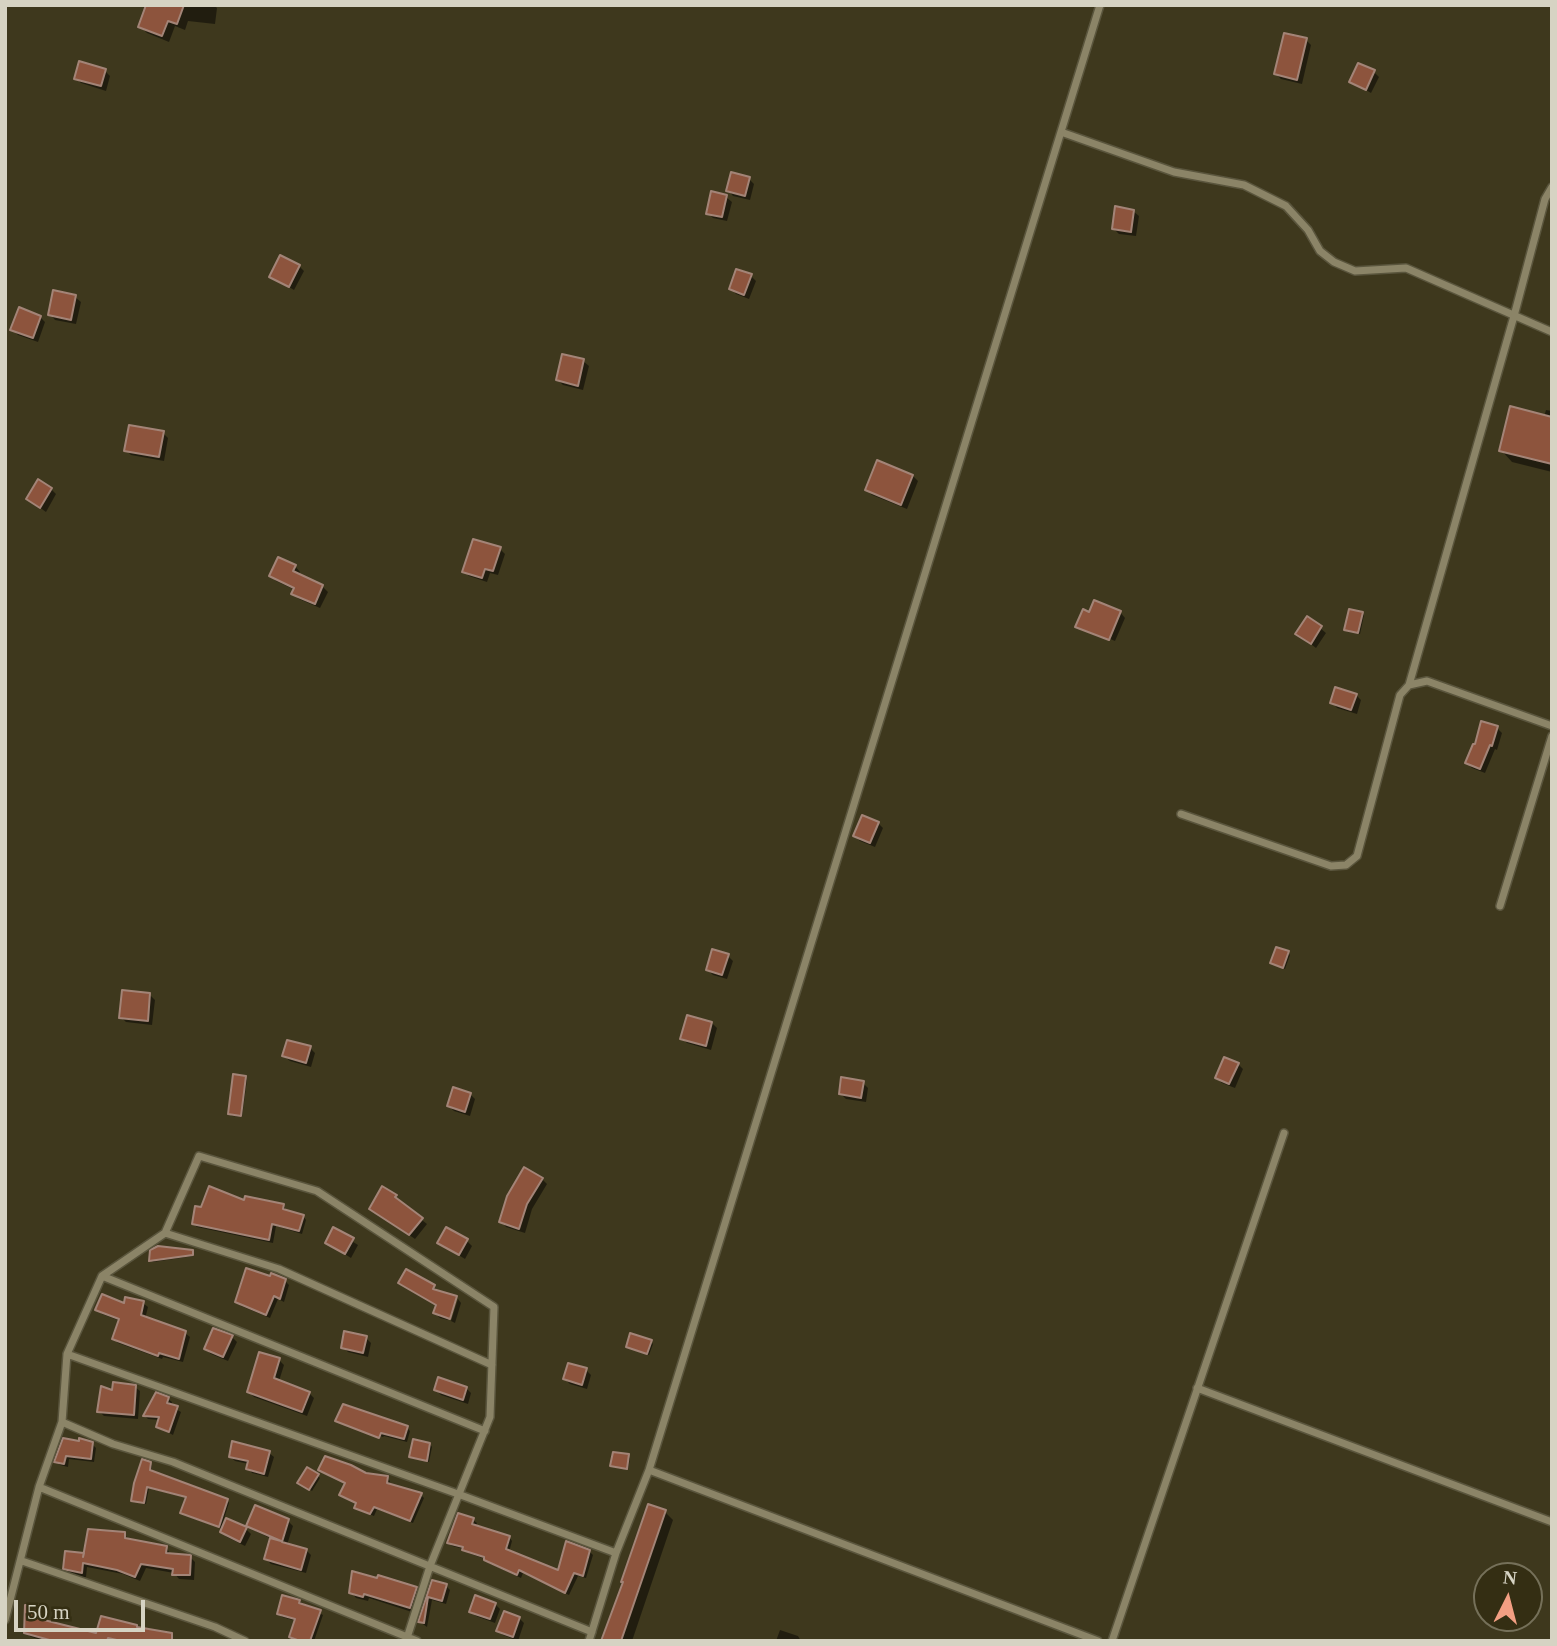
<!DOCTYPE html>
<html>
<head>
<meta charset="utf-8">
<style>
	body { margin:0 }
	#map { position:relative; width:1557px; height:1646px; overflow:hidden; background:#3e381d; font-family:"Times New Roman",serif }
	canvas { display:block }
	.frame { position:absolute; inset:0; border:7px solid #d6d3c3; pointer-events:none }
	.north { position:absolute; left:1473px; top:1562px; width:70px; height:70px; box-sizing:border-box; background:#342e13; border:2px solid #757059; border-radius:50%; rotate:6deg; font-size:19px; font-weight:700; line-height:28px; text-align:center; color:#d6d3c3 }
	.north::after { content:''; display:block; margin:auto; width:24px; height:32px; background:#f39f83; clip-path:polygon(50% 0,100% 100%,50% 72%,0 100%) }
	.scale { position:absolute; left:14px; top:1600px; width:131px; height:32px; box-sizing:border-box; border:4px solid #d6d3c3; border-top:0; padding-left:9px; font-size:21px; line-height:24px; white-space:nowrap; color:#d6d3c3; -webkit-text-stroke:5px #342e13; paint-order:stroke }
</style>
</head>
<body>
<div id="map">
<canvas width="1557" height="1646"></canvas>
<div class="frame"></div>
<div class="north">N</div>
<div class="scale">50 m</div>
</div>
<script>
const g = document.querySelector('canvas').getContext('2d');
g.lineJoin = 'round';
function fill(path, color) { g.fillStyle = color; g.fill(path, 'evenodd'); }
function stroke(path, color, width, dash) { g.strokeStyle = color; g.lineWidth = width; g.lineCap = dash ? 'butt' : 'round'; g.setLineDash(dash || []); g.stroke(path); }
fill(new Path2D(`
	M148,5H214L217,8L215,24L188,21L185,30L175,26L169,42L147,33L140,26Z
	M1306,40L1311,45L1302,84L1281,79L1276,74Z
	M105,71L110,76L106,91L81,83L76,78Z
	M1374,72L1379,77L1371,93L1351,81Z
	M749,179L754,184L750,200L733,196L728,190Z
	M726,197L732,202L727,221L713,218L708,213Z
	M1133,211L1139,216L1136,236L1119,234L1114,229Z
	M299,266L304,271L294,290L271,276Z
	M751,276L756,281L749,299L736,294L731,288Z
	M75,297L81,302L76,324L55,320L50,314Z
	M40,317L45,322L38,342L18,335L12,329Z
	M583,361L589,366L583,390L563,385L558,380Z
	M1546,410L1552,411V472L1512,462L1501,450L1544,417Z
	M163,433L168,438L164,461L131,455L126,450Z
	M913,476L918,481L907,509L872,495L867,490Z
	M51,489L56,494L46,512L28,499Z
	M500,549L505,554L498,575L490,573L487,582L469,576L464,571Z
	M295,566L300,572L298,575L322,586L328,592L320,608L299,599L293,594L295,590L276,581L271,576Z
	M1120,612L1125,618L1115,641L1081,627V630L1077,626L1090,614Z
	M1362,613L1364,615L1360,634L1348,632L1346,630Z
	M1308,618L1326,633L1316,648L1298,634Z
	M1356,695L1361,700L1357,714L1337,708L1332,702Z
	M1497,728L1502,733L1497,750L1495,749L1485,773L1472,768L1467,763L1476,747Z
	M878,823L883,828L875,847L860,841L855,836Z
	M1288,953L1290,955L1285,969L1272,963Z
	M728,956L733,961L727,979L713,975L708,970Z
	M150,995L155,1000L152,1025L126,1022L121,1017Z
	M712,1023L717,1028L711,1050L687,1043L682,1038Z
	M310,1048L315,1053L311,1067L290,1061L284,1056Z
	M1238,1064L1243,1069L1235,1088L1222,1083L1217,1078Z
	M245,1078L247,1080L242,1117L232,1116L230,1114Z
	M863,1083L868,1088L866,1102L846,1099L840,1093Z
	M470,1094L475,1099L470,1116L454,1111L449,1106Z
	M542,1179L547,1184L532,1209L525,1233L506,1227L501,1221Z
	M396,1196L400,1203L427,1224L415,1239L371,1209Z
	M246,1199L284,1206L287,1212L303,1216L306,1220L302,1234L276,1226L273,1243L197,1227L194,1224L202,1209L245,1203Z
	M334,1230L358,1245L351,1258L327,1243Z
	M467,1241L472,1246L465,1259L439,1243Z
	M192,1252L194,1256L153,1262L151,1260Z
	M407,1271L434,1287L441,1293L457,1298H454L448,1320L440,1318L435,1313L437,1306L400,1283Z
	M285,1281L289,1285L284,1302L278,1299L270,1318L241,1306L237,1301Z
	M458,1299L461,1303L455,1323L451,1321Z
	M143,1303L148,1307L145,1319L185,1333L190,1337L183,1362L163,1357L162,1359L118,1343L114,1339L120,1321L102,1314L98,1310Z
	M232,1337L237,1342L228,1361L211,1354L206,1349Z
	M366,1338L371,1343L368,1357L348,1352L343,1347Z
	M651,1342L653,1344L649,1355L628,1346Z
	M279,1360L284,1365L279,1381L309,1393L314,1398L307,1416L254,1397L249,1392Z
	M586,1370L591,1375L587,1389L570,1384L565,1379Z
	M135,1387L140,1391L138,1419L104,1416L99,1411L114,1392Z
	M466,1388L471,1393L468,1404L441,1395L436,1390Z
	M168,1399L172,1402L171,1406L181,1412L173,1435L158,1427L160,1420L148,1419L145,1416Z
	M339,1421L407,1428L410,1431L407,1442L384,1436L383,1437Z
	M64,1440L92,1444L96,1448L94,1462L69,1459L68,1467L60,1465L56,1461Z
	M430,1444L432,1447L429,1462L411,1457Z
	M269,1453L274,1457L268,1477L252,1473L248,1468L249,1464L235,1461L230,1456Z
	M628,1456L630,1458L628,1470L612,1465Z
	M150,1463L152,1466L151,1473L227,1500L229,1503L221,1528L246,1529L251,1534L245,1546L227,1537L222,1532L223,1529L184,1515L182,1513L187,1498L149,1488L146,1504L135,1502L133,1500Z
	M365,1474L387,1478L390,1481L389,1485L421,1495L424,1498L413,1523L377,1509L374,1516L359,1510L356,1507L358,1504L341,1495Z
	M318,1476L320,1478L312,1491L302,1484Z
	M665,1512L673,1520L632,1641H604L625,1583Z
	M473,1520L477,1523L476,1527L509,1537L512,1541L509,1552L559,1572L590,1552L593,1555L586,1578L578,1576L569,1595L523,1573L521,1578L489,1563L485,1559L468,1553L464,1549L452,1546L449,1543Z
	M288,1521L293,1526L287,1545L306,1550L311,1555L306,1573L271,1564L266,1559L272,1539L253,1530L248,1525Z
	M124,1534L129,1539L166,1547L171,1555L190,1557L195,1562L194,1580L179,1579L174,1573L146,1568L140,1581L123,1574L87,1567L86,1577H81L70,1573L65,1568L83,1554Z
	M433,1582L446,1586L450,1590L446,1604L432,1600L427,1627L420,1622Z
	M416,1589L421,1594L415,1613L369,1598L368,1601L356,1598L351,1592Z
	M299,1601L323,1615L314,1641L294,1640L291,1636L296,1621L282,1617L279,1614Z
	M495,1604L500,1609L495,1623L476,1616L471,1611Z
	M40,1607L45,1612L44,1621L97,1635L136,1626L171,1641H45L31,1637L26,1632Z
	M519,1618L524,1623L518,1641L503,1635L498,1630Z
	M780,1630L798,1636L801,1641H776Z`), '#0007');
const building = new Path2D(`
	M146,5H184L177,24L168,21L162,36L138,27Z
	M1284,33L1307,38L1297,80L1274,74Z
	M79,61L106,69L101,86L74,79Z
	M1358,63L1375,70L1366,90L1349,82Z
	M731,172L750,177L745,196L726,191Z
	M711,191L727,195L722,217L706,214Z
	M1115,206L1134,210L1131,232L1112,229Z
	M280,255L300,265L289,287L269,277Z
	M736,269L752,274L744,295L729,289Z
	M53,290L76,295L71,320L48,315Z
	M19,307L41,316L33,338L10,330Z
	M562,354L584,359L578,386L556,380Z
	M1510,406L1552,417V464L1499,451Z
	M129,425L164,431L159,457L124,451Z
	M877,460L913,475L901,505L865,490Z
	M38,479L52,488L40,508L26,499Z
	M473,539L501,547L493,571L485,569L482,578L462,572Z
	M278,557L296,565L293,571L323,585L315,604L291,594L294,588L269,576Z
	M1094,600L1121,611L1109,640L1075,627L1083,609L1089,612Z
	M1349,609L1363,612L1358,633L1344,630Z
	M1307,616L1322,626L1311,644L1295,634Z
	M1335,687L1357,694L1351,710L1330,703Z
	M1481,721L1498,726L1492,746L1490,745L1480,769L1465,763L1473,744H1475Z
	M862,815L879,822L870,843L853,836Z
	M1276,947L1289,951L1283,968L1270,963Z
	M712,949L729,954L722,975L706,970Z
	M122,990L150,993L148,1021L119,1018Z
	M687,1015L712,1022L706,1046L680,1039Z
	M287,1040L311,1046L306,1063L282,1056Z
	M1224,1057L1239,1063L1229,1084L1215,1078Z
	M233,1074L246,1076L241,1116L228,1114Z
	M841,1077L864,1081L861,1098L839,1094Z
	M453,1087L471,1093L465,1112L447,1106Z
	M524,1167L543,1178L527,1204L519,1229L499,1222L507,1196Z
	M209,1186L244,1200L245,1196L284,1204L283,1209L304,1215L299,1231L272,1224L269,1240L192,1224L195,1206L201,1207Z
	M382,1186L397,1195L395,1197L423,1218L409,1235L369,1209Z
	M333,1227L354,1238L345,1254L325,1243Z
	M446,1227L468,1239L459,1255L437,1243Z
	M158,1246L193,1250V1255L149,1261L150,1250Z
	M246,1268L270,1276L271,1273L286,1279L280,1299L274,1296L266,1315L235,1302Z
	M406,1269L435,1285L433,1289L457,1296L450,1319L433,1313L436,1305L398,1283Z
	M102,1294L124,1303L125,1297L144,1301L141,1315L186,1331L179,1359L159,1353L158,1356L112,1339L119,1319L95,1310Z
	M213,1328L233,1335L223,1357L204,1349Z
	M344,1331L367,1336L363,1353L341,1348Z
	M630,1333L652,1340L647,1354L626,1347Z
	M259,1352L280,1358L274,1378L310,1392L302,1412L247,1392Z
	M568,1363L587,1368L582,1385L563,1379Z
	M438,1377L467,1387L463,1400L434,1390Z
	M113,1382L136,1385L134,1415L97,1412L101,1386L112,1390Z
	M156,1392L169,1397L167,1403L178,1406L169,1432L156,1427L159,1417L143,1416Z
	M343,1404L408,1426L404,1439L381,1433L379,1438L335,1421Z
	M63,1438L79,1441V1438L93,1442L91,1459L66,1456L64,1464L54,1462Z
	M413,1439L430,1443L427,1461L409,1457Z
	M232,1441L270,1451L264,1474L246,1469L248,1461L229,1457Z
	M613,1452L629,1454L627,1469L610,1466Z
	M325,1456L351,1465L366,1473L388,1476L387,1483L422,1493L410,1521L374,1507L370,1514L354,1508L356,1503L339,1495L345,1483L318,1470Z
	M142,1459L151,1462L150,1470L228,1499L219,1527L180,1513L186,1497L147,1487L144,1503L131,1501L134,1483Z
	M307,1467L319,1474L309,1490L297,1483Z
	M648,1504L666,1510L621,1641H601L623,1582H621Z
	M255,1505L289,1519L282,1542L307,1549L301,1570L264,1559L270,1538L281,1541L246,1526Z
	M458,1513L474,1518L472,1524L510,1536L506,1549L558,1570L566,1541L590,1550L583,1576L574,1573L565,1593L519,1570L517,1575L484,1560V1557L462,1550L463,1547L447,1543Z
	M226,1518L247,1527L240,1542L220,1532Z
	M88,1529L125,1532V1538L167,1546L166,1553L191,1555L190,1575H172L173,1569L141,1564L135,1577L117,1570L83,1563L82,1573L63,1569L65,1551L84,1553L83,1557Z
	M352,1571L377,1578L378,1575L417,1587L410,1608L364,1594L363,1597L349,1593Z
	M432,1580L447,1584L442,1601L428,1597L424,1623L418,1622Z
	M282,1595L300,1600L299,1603L321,1610L310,1641H300L289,1637L295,1619L277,1614Z
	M475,1595L496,1603L490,1619L469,1612Z
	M25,1605H41L40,1619L96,1633L101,1616L137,1625V1627L172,1633V1641H121L108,1638L107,1641H53L24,1633Z
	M504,1611L520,1617L513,1637L496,1631Z`);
fill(building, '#8d543d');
stroke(building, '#a38477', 2);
const minor = new Path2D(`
	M1061,132L1174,172L1244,185L1286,206L1308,230L1320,251L1334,262L1355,271L1406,268L1552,332
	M1409,685L1514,316L1545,199L1552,187
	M1181,814L1331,866L1346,865L1357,856L1400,695L1409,685L1427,681L1552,726
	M1500,906L1552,736
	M165,1233L279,1269L492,1365
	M102,1276L485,1431
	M67,1354L458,1494L616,1553
	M1197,1388L1552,1522
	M62,1422L113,1444L173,1462L592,1632
	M649,1470L1098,1641
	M39,1487L417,1641
	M22,1561L215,1627L245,1641
	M5,1620L39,1487L62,1422L67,1354L102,1276L165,1233L199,1156L317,1191L494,1307L490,1417L430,1566L406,1641
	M589,1641L616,1553L649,1470L1100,5
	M1112,1641L1284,1133`);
stroke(minor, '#5a553d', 10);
stroke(minor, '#8b8467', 7);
</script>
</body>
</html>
